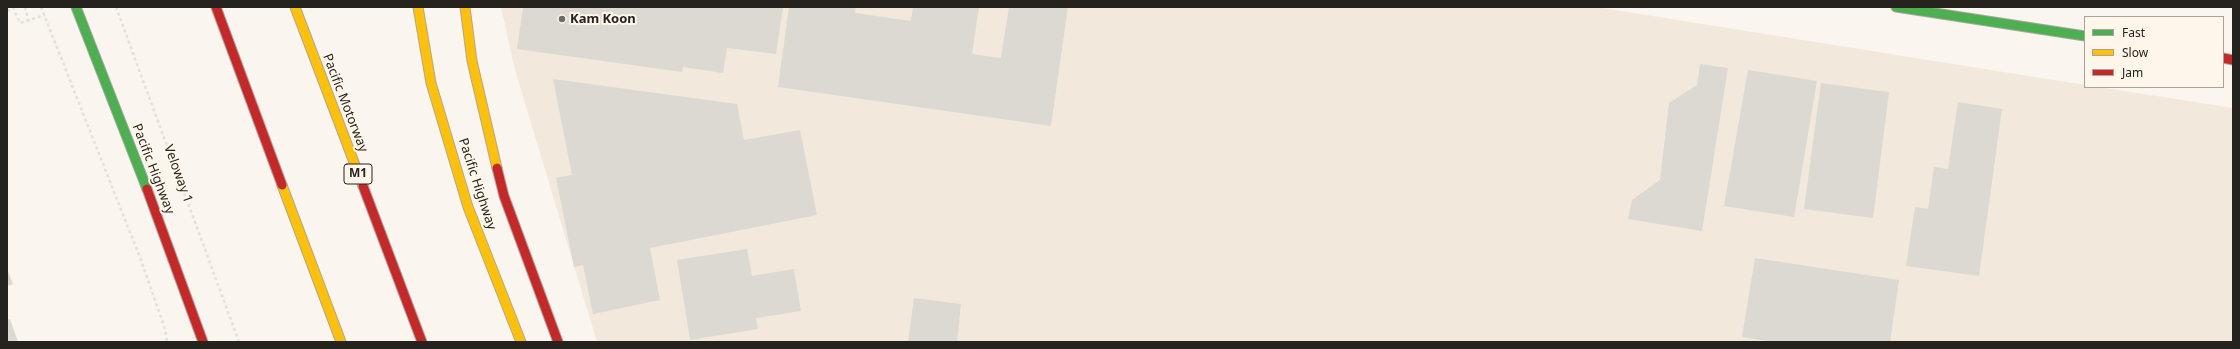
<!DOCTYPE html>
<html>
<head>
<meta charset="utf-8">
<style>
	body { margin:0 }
	#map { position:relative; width:2240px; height:349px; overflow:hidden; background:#faf5ee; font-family:"Noto Sans",sans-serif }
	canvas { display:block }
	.frame { position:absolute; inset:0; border:8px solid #26231e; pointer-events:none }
	.legend { position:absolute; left:2084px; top:16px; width:140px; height:72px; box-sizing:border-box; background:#fef6ea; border:1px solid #a8a298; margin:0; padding:5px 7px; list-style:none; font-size:12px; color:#26231e }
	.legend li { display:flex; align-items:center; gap:8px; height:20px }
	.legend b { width:20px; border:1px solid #a8a298 }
</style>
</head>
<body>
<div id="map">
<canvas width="2240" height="349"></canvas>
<div class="frame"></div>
<ul class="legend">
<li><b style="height:5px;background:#4caf50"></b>Fast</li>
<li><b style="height:5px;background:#ffc107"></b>Slow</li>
<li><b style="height:5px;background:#c62828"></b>Jam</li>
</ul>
</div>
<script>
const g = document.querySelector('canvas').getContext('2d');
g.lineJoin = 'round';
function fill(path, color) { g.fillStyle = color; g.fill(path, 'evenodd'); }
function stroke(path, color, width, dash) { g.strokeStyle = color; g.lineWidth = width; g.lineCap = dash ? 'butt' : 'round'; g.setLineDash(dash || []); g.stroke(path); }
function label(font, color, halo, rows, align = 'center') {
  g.font = font + ' "Noto Sans",sans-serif'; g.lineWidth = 4; g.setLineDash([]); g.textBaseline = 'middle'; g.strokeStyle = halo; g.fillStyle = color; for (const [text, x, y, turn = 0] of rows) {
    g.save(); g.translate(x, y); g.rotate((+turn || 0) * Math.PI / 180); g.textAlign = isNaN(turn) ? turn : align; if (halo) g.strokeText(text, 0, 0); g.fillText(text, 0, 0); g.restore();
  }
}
fill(new Path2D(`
	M501,7H1596L2085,85V87H2099L2233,108V342H597L515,70Z`), '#f2e9dc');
fill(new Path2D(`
	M523,7H783L776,54L727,48L723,73L683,67L682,72L517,49Z
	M789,7H856L855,13L911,21L913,7H979L972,54L1001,58L1009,7H1068L1051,126L778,87Z
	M1700,64L1728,68L1702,231L1628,219L1632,200L1660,180L1669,103L1697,85Z
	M1748,70L1817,81L1794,217L1724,206Z
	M553,79L737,104L744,140L800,130L817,215L650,248L660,300L593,314L583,265L574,267L556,178L572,175Z
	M1821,83L1889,92L1873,218L1804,209Z
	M1958,102L2002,109L1979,276L1906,266L1915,207L1928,209L1934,167L1948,169Z
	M747,249L752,276L794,269L801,311L756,318L758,329L690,340L677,260Z
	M1755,258L1899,280L1890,342H1773L1742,337Z
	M7,269L13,284L7,286Z
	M914,298L961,304L957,342H908Z
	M10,319L18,342H7V320Z`), '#dcd8d2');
const fast = new Path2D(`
	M76,7L147,189
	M1896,7L2085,36`);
const slow = new Path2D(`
	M295,7L363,186
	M418,7L431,83L468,207L521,342
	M465,7L472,61L497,168
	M282,185L341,342`);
const jam = new Path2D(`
	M216,7L282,185
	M2223,58L2233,60
	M497,168L504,196L558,342
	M363,186L422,342
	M147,189L203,342`);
stroke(fast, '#aba7a3', 11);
stroke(slow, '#aba7a3', 11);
stroke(jam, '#aba7a3', 11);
stroke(new Path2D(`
	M25,7L29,22
	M41,7L141,260L165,329L167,342
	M116,7L239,342
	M7,11L13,8L20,23L45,15`), '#e1e0de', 2.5, [3, 3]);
stroke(fast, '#4caf50', 9);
stroke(slow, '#ffc107', 9);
stroke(jam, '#c62828', 9);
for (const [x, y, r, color] of [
	[562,19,4,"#706c67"]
]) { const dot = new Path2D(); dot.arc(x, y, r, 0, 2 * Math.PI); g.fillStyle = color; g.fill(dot); stroke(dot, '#fef6ea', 1.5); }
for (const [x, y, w] of [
	[358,174,28]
]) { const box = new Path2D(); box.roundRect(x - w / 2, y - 10, w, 20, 3); g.fillStyle = '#fef6ea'; g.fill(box); stroke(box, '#26231e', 1); }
label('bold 12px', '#26231e', null, [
	["M1",358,174]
]);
label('bold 13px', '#26231e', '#fef6ea', [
	["Kam Koon",570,19]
], 'left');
label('13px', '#26231e', '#fef6ea', [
	["Pacific Motorway",345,103,69],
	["Pacific Highway",153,169,69],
	["Veloway 1",178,174,70],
	["Pacific Highway",477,184,72]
]);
</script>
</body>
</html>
